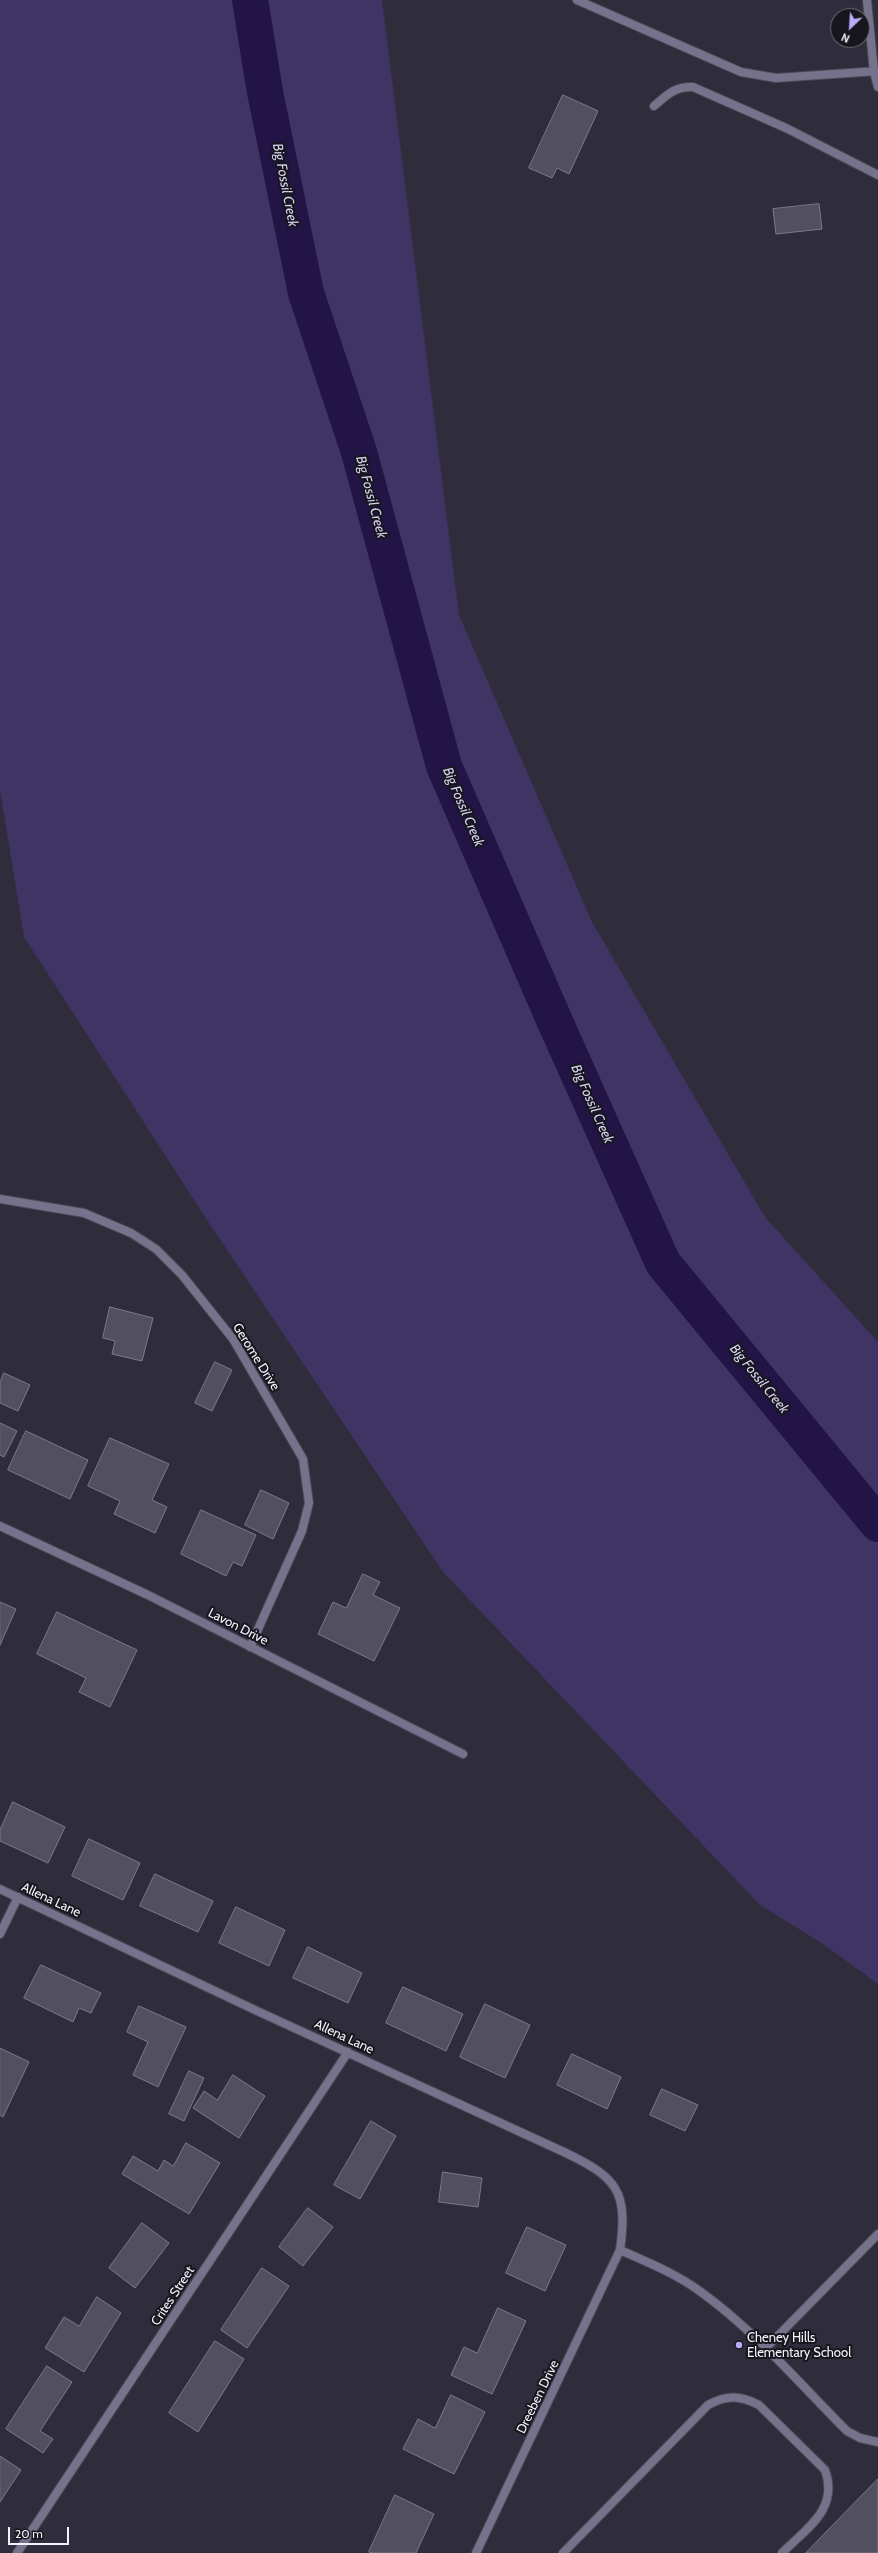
<!DOCTYPE html>
<html>
<head>
<meta charset="utf-8">
<style>
	body { margin:0 }
	#map { position:relative; width:878px; height:2553px; overflow:hidden; background:#2f2d3b; font-family:Cabin,sans-serif }
	canvas { display:block }
	.north { position:absolute; left:830px; top:8px; width:40px; height:40px; box-sizing:border-box; background:#17161d; border:1px solid #6f6e77; border-radius:50%; rotate:205deg; font-size:11px; font-weight:700; line-height:16px; text-align:center; color:#f4f3fd }
	.north::after { content:''; display:block; margin:auto; width:14px; height:18px; background:#b9abf7; clip-path:polygon(50% 0,100% 100%,50% 72%,0 100%) }
	.scale { position:absolute; left:8px; top:2527px; width:61px; height:18px; box-sizing:border-box; border:2px solid #f4f3fd; border-top:0; padding-left:5px; font-size:12px; line-height:14px; white-space:nowrap; color:#f4f3fd; -webkit-text-stroke:3px #17161d; paint-order:stroke }
</style>
</head>
<body>
<div id="map">
<canvas width="878" height="2553"></canvas>
<div class="north">N</div>
<div class="scale">20 m</div>
</div>
<script>
const g = document.querySelector('canvas').getContext('2d');
g.lineJoin = 'round';
function fill(path, color) { g.fillStyle = color; g.fill(path, 'evenodd'); }
function stroke(path, color, width, dash) { g.strokeStyle = color; g.lineWidth = width; g.lineCap = dash ? 'butt' : 'round'; g.setLineDash(dash || []); g.stroke(path); }
function label(font, color, halo, rows, align = 'center') {
  g.font = font + ' Cabin,sans-serif'; g.lineWidth = 4; g.setLineDash([]); g.textBaseline = 'middle'; g.strokeStyle = halo; g.fillStyle = color; for (const [text, x, y, turn = 0] of rows) {
    g.save(); g.translate(x, y); g.rotate((+turn || 0) * Math.PI / 180); g.textAlign = isNaN(turn) ? turn : align; if (halo) g.strokeText(text, 0, 0); g.fillText(text, 0, 0); g.restore();
  }
}
fill(new Path2D(`
	M0,0H382L459,615L592,922L765,1217L878,1342V1984L823,1944L760,1905L443,1572L205,1217L24,937L0,790Z`), '#3f3463');
stroke(new Path2D(`
	M250,0L265,92L306,293L359,452L444,766L556,1024L663,1263L878,1524`), '#221444', 36);
const building = new Path2D(`
	M563,95L598,111L569,174L557,168L552,178L529,168Z
	M819,204L822,229L776,234L773,209Z
	M110,1307L153,1318L142,1361L112,1354L115,1341L103,1338Z
	M215,1362L232,1370L212,1411L195,1403Z
	M4,1373L30,1385L18,1411L0,1403V1383Z
	M0,1423L17,1431L4,1457L0,1455Z
	M26,1431L88,1460L70,1499L8,1470Z
	M110,1438L169,1464L152,1500L167,1507L155,1533L114,1514L120,1501L88,1486Z
	M261,1490L289,1503L273,1539L245,1525Z
	M201,1510L256,1535L242,1566L233,1562L226,1576L181,1554Z
	M363,1574L380,1582L373,1595L400,1608L374,1661L318,1634L333,1602L346,1608Z
	M0,1602L16,1609L0,1645Z
	M57,1612L137,1650L110,1707L79,1692L86,1678L37,1654Z
	M13,1802L65,1827L48,1863L0,1841V1830Z
	M89,1839L140,1863L123,1900L72,1876Z
	M155,1874L213,1901L198,1932L140,1906Z
	M236,1907L285,1930L269,1966L219,1943Z
	M308,1947L362,1973L348,2003L293,1978Z
	M41,1965L101,1993L91,2013L79,2008L73,2022L24,1998Z
	M403,1987L463,2014L446,2051L386,2023Z
	M485,2004L530,2025L505,2078L460,2057Z
	M139,2006L186,2027L158,2087L133,2075L148,2042L127,2032Z
	M0,2048L29,2062L3,2117L0,2115Z
	M572,2054L621,2077L607,2109L557,2085Z
	M189,2071L204,2078L184,2121L169,2114Z
	M233,2075L265,2096L239,2138L193,2108L204,2091L217,2100Z
	M662,2089L698,2105L685,2131L650,2115Z
	M371,2121L396,2136L360,2199L334,2185Z
	M186,2143L220,2163L189,2214L122,2174L133,2156L158,2171L164,2160L173,2166Z
	M443,2172L482,2178L478,2207L439,2202Z
	M308,2208L333,2227L303,2266L279,2247Z
	M142,2223L169,2243L135,2288L109,2268Z
	M527,2227L566,2245L545,2291L506,2273Z
	M262,2268L289,2286L247,2348L221,2330Z
	M97,2297L121,2313L84,2372L45,2348L64,2317L79,2326Z
	M498,2308L526,2321L492,2394L451,2375L464,2347L477,2353Z
	M215,2341L244,2359L198,2432L169,2413Z
	M47,2366L72,2382L40,2431L53,2439L43,2453L6,2429Z
	M451,2395L485,2412L454,2474L403,2449L418,2419L435,2428Z
	M0,2456L21,2470L0,2502Z
	M878,2479V2553H806Z
	M395,2495L434,2514L416,2553H372L369,2552Z`);
fill(building, '#525060');
stroke(building, '#7d7a8b', 1);
const service = new Path2D(`
	M577,0L741,72L776,78L878,71
	M867,0L874,72L878,87
	M654,106C667,95 675,86 693,87L786,128L878,175
	M620,2250C647,2262 677,2274 701,2292C755,2331 800,2384 847,2431L860,2438L878,2442
	M765,2349L878,2234
	M563,2553L708,2405C726,2395 740,2395 759,2405L825,2470C839,2509 807,2528 782,2553`);
const minor = new Path2D(`
	M0,1199L84,1213L131,1233L156,1249L182,1275L233,1339L303,1459L309,1503L302,1531L250,1647
	M0,1526L148,1595L463,1754
	M0,1889L255,2010L566,2153C618,2178 628,2192 620,2250L476,2553
	M0,1934L18,1897
	M17,2553L348,2052`);
stroke(service, '#4b4956', 10);
stroke(minor, '#4b4956', 10);
stroke(service, '#76728b', 8);
stroke(minor, '#76728b', 8);
for (const [x, y, r, color] of [
	[739,2345,4,"#b9abf7"]
]) { const dot = new Path2D(); dot.arc(x, y, r, 0, 2 * Math.PI); g.fillStyle = color; g.fill(dot); stroke(dot, '#17161d', 1.5); }
label('13px', '#f4f3fd', '#17161d', [
	["Gerome Drive",256,1357,58],
	["Lavon Drive",238,1627,27],
	["Allena Lane",51,1900,25],
	["Allena Lane",344,2037,25],
	["Crites Street",173,2296,-57],
	["Dreeben Drive",538,2397,-64]
]);
label('13px', '#f4f3fd', '#17161d', [
	["Cheney Hills",747,2338],
	["Elementary School",747,2353]
], 'left');
label('italic 14px', '#d5d0f1', '#17161d', [
	["Big Fossil Creek",285,185,79],
	["Big Fossil Creek",371,497,75],
	["Big Fossil Creek",463,807,67],
	["Big Fossil Creek",592,1104,66],
	["Big Fossil Creek",759,1379,51]
]);
</script>
</body>
</html>
